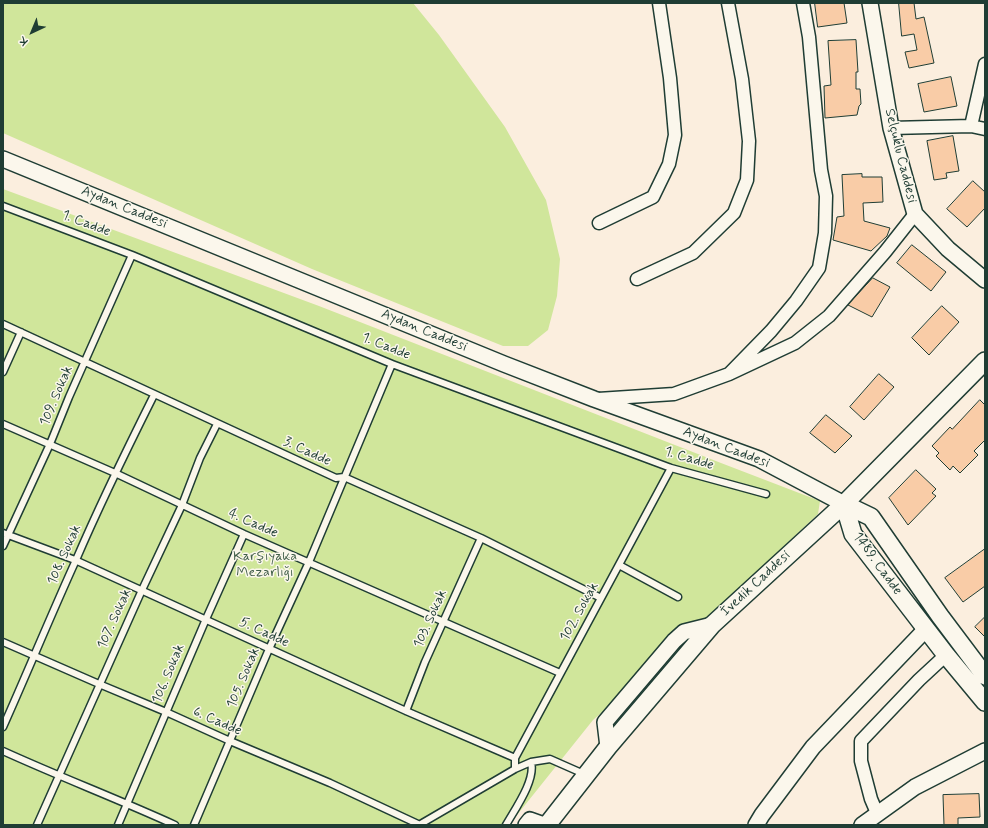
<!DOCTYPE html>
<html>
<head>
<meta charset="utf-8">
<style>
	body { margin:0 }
	#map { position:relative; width:988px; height:828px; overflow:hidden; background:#fbeede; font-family:Mynerve,sans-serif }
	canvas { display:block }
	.frame { position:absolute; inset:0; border:4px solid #1f3d34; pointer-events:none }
	.north { position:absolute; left:12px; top:12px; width:40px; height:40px; -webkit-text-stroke:3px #fbf7ec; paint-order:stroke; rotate:224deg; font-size:11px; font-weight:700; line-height:16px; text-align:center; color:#1f3d34 }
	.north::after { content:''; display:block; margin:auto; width:14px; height:18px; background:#1f3d34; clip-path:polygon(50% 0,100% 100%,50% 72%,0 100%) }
</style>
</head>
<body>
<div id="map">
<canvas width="988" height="828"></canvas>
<div class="frame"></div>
<div class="north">K</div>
</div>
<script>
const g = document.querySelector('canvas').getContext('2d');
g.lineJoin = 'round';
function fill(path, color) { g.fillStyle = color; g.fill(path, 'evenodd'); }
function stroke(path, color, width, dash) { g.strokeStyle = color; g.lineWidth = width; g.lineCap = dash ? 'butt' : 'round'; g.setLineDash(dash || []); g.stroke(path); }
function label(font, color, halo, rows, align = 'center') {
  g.font = font + ' Mynerve,sans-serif'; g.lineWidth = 3; g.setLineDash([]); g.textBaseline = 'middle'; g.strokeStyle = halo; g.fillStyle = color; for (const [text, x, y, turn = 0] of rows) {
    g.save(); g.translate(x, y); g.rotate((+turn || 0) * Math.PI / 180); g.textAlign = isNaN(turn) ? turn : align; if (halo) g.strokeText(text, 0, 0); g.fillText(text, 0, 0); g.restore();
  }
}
fill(new Path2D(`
	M3,3H413L439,35L505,127L546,200L560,259L557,296L548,330L528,346H503L312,269L3,133Z
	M3,189L319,306L721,463L820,501L818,514L667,656L593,720L509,825H3Z`), '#d0e69b');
const building = new Path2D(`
	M815,3H844L847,23L818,27Z
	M899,3H914L916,19L924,17L934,63L909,68L905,52L917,50L914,34L902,36Z
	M856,40L858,72H856V89H860L861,104L859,106L857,115L825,118L824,86L831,85L828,41Z
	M951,77L957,106L924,112L918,84Z
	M953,136L959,171L946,173L947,178L934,180L927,141Z
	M862,174V177H882L883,202L863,203L864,221L890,228L887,236L871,251L833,240L837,217L844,216L842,175Z
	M973,181L985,192V208L967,227L947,209Z
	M912,245L946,272L931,291L897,263Z
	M873,278L890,287L872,317L848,305Z
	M942,306L959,322L929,355L912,338Z
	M879,374L894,387L864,420L850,407Z
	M980,400L985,405V440L974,451L978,455L960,473L953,466L950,470L936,456L939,453L932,446L950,427L952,429Z
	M826,415L852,436L835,453L810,433Z
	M916,470L936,489L932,493L936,496L908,525L889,498Z
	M985,549V586L963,602L945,578Z
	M985,617V637L975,627Z
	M979,794L980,817L958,818V825H944L943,795Z`);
fill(building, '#f9cca7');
stroke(building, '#1f3d34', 1);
const service = new Path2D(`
	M3,206L132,255L392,364L671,468L766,494
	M3,324L336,478L344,477L481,538L601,598
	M3,372L21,332
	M3,424L115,473L244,534L560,673
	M3,533L75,560L406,711L515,758
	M3,546L50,444L69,397L132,255
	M619,565L678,597
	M3,642L99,684L166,712L230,741L330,783L420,825
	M406,711L425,662L481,538
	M3,727C28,671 51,615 76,560C100,504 127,449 154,395
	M3,751C60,777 118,799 175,825
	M515,769V758L671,468
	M37,825L142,590L182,505L200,458L217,424
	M118,825L206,619L244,534
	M194,825L269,649L309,562L392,364
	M419,825L515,769L531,762L550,759L584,774
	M506,825C515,809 536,780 531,762`);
const minor = new Path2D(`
	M971,126L985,64
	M891,128L971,126L985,129
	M599,223L653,197L669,164L675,135L670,78L659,3
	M637,279L693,253L734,213L747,180L749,141L742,79L728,3
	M729,374L771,331L796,301L819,268L825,233L826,196L821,170L809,37L803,3
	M598,399L674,394L729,374L795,343L829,316L885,252L915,214
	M877,813L871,799L861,761V741L919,680L946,655`);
const tertiary = new Path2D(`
	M870,3L891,128L915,214L948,249L985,280
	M3,159L504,364L594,399L759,459L844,504
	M608,747L605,722L674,641L684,632L712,625
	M526,825L530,820L544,825
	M756,825L762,815L813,747L926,629
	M862,825L915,787L985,751`);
const secondary = new Path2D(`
	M844,504L853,534L946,655L985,702
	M844,504L871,517L940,616L985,676
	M547,825L608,747L712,625L844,504L985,361`);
stroke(service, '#1f3d34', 9);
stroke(minor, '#1f3d34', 15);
stroke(tertiary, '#1f3d34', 18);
stroke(secondary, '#1f3d34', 20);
stroke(service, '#fbf7ec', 6);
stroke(minor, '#fbf7ec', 12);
stroke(tertiary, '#fbf7ec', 15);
stroke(secondary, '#fbf7ec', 17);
label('14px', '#1f3d34', '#fbf7ec', [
	["Selçuklu Caddesi",900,156,76],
	["Aydan Caddesi",124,208,22],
	["1. Cadde",86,224,21],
	["Aydan Caddesi",424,331,22],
	["1. Cadde",386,347,22],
	["109. Sokak",57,396,-67],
	["Aydan Caddesi",726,448,21],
	["3. Cadde",307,452,25],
	["1. Cadde",689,459,17],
	["4. Cadde",253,524,24],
	["108. Sokak",65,555,-66],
	["1489. Cadde",877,564,54],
	["İvedik Caddesi",756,584,-43],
	["102. Sokak",580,612,-61],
	["107. Sokak",115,619,-66],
	["103. Sokak",431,619,-66],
	["5. Cadde",264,633,25],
	["106. Sokak",169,674,-67],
	["105. Sokak",244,678,-67],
	["6. Cadde",217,722,24]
]);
label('14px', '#425f49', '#fbf7ec', [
	["Karşıyaka",265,557],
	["Mezarlığı",265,573]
]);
</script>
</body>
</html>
